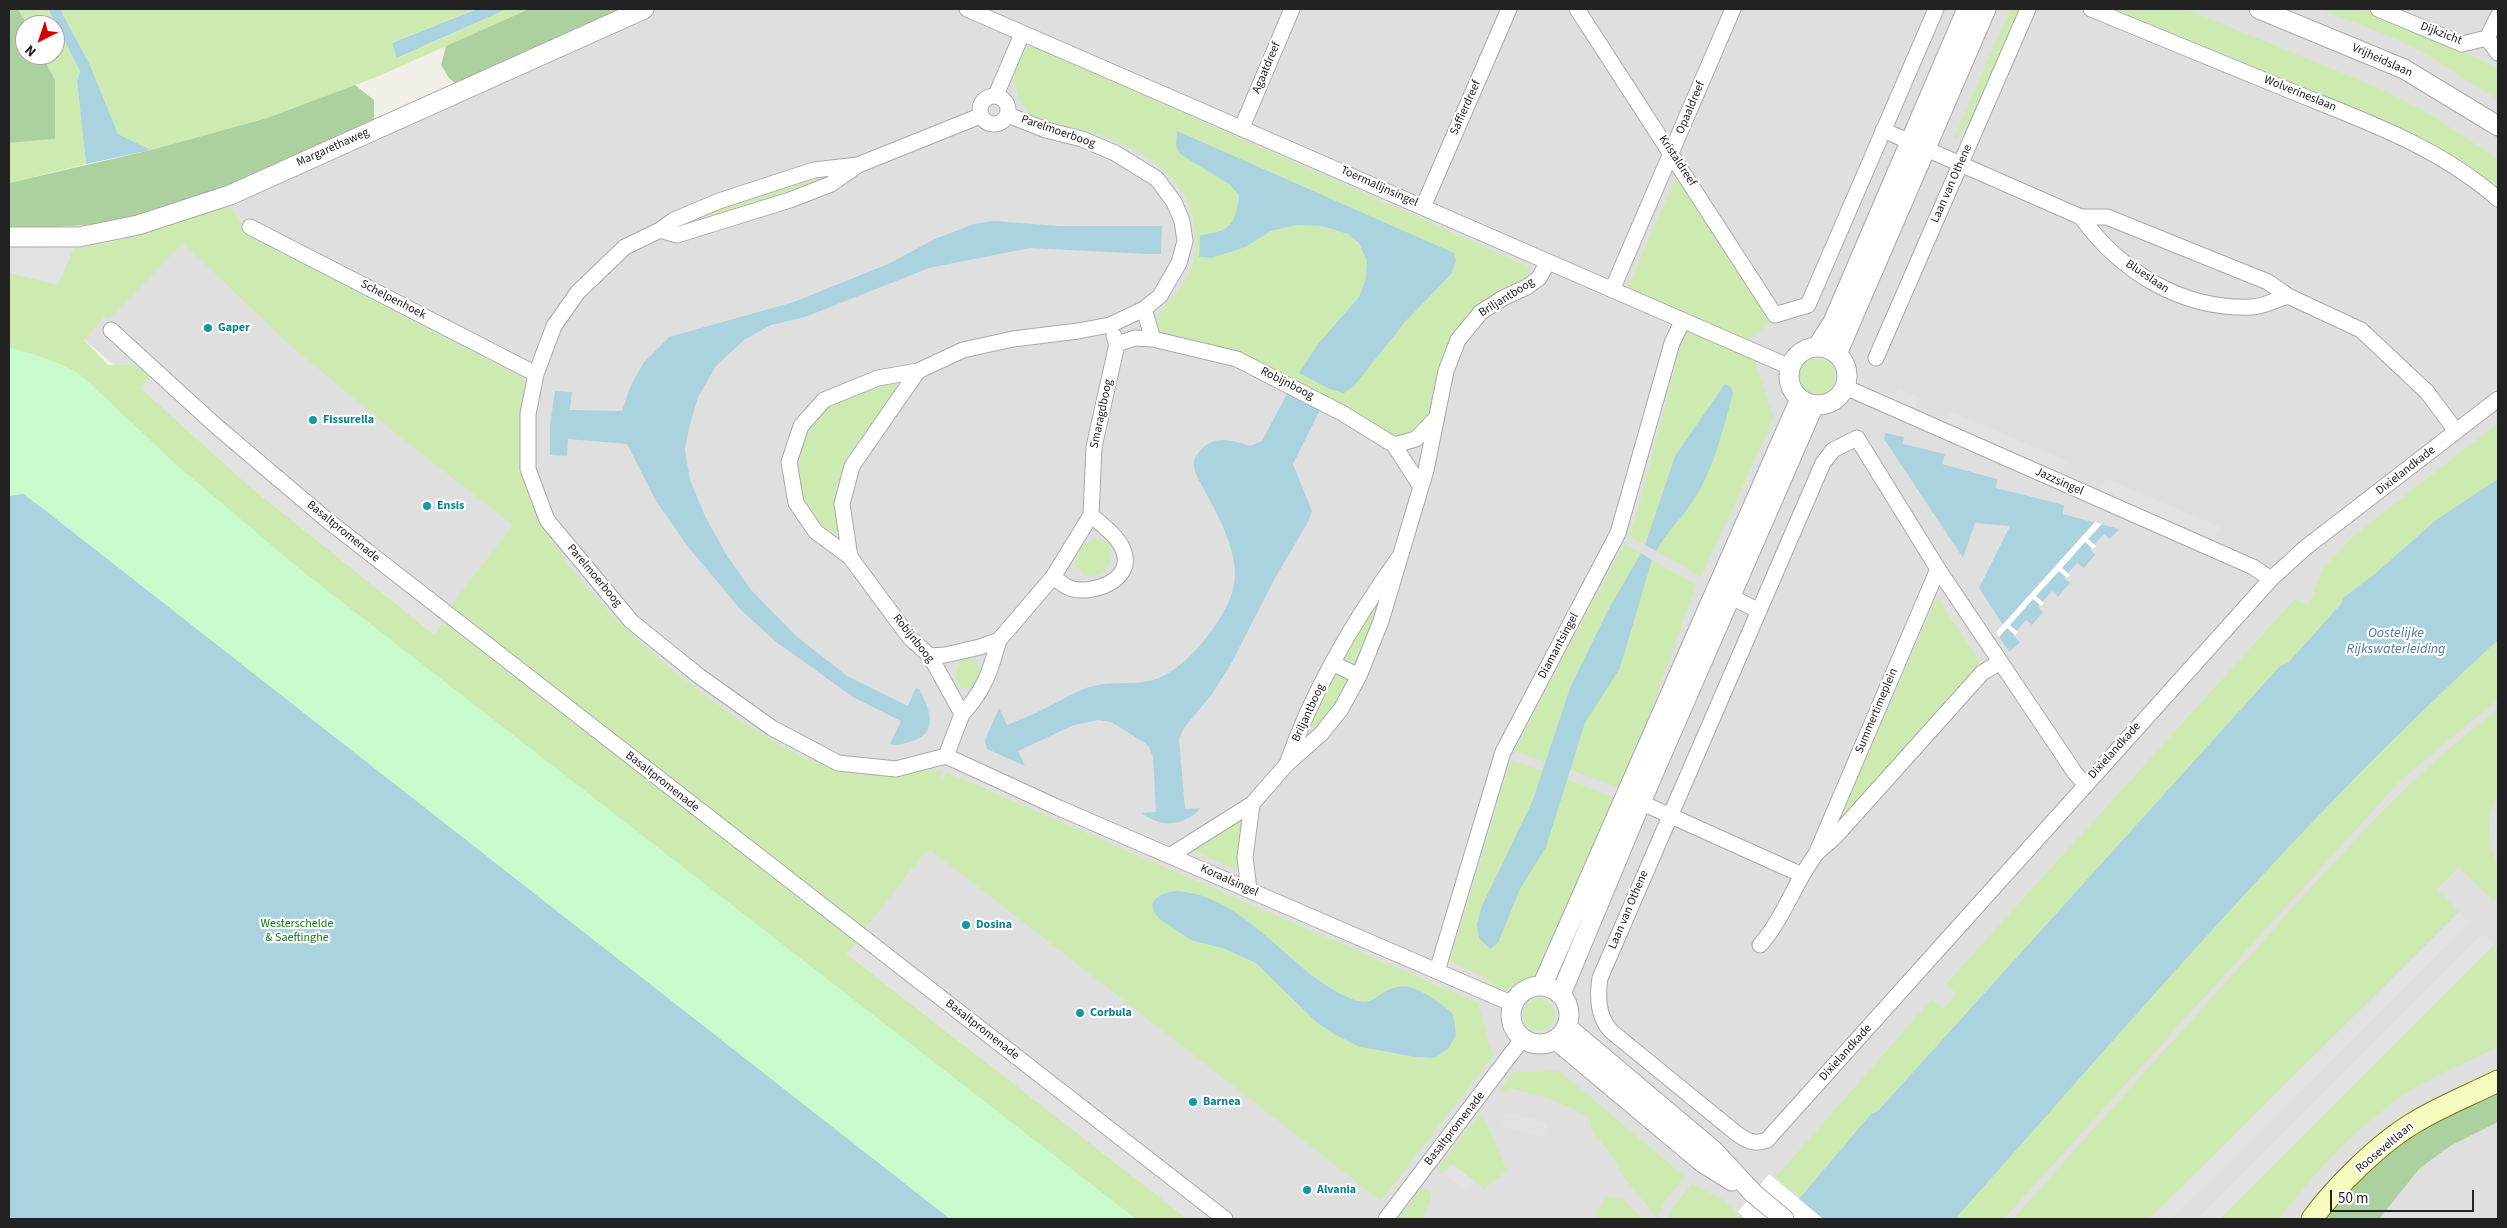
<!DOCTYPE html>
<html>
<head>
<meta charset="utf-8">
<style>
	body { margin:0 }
	#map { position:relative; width:2507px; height:1228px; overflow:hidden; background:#f2efe9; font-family:"Source Sans 3",sans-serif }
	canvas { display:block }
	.frame { position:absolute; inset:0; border:10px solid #222; pointer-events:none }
	.north { position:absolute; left:15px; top:15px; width:50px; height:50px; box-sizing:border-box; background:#fff; border:1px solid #a7a7a7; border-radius:50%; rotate:221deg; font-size:14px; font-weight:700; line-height:20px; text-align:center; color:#222 }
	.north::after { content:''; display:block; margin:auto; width:18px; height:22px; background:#d40000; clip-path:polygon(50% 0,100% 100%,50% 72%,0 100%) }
	.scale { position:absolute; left:2330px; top:1190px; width:144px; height:22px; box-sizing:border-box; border:2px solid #222; border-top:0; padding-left:6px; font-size:15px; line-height:18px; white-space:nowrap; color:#222; -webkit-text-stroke:4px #fff; paint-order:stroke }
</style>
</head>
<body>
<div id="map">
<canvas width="2507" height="1228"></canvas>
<div class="frame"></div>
<div class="north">N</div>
<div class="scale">50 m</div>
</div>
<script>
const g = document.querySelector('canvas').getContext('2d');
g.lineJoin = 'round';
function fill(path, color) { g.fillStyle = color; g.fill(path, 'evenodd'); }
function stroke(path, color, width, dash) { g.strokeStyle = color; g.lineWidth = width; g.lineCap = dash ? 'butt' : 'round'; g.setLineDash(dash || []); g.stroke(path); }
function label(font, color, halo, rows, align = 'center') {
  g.font = font + ' "Source Sans 3",sans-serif'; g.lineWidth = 4.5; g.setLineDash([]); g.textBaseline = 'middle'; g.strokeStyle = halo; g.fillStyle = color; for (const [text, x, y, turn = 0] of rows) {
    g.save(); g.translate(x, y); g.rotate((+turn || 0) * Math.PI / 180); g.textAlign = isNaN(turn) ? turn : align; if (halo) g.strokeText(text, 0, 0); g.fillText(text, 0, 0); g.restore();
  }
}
fill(new Path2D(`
	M637,9H2498V1219H1182L141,388L80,336L191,221Z`), '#e0dfdf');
fill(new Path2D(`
	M18,9H48L80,71L77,81L86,164L9,183V143L55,139V80L42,55H55V25H27Z
	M60,9H477L392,43L398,58L507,9H529L379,76L267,118L151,150L118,134L90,65Z
	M2010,9H2020L1966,129L1963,128L1958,139L1954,138Z
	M2113,9H2186L2384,90L2430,114L2498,159V190L2396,128Z
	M2320,9H2362L2480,59L2498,69V100L2426,54L2389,36Z
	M1032,46L1530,267V273L1525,281L1481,307L1432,413L1413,434L1401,436L1385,433L1357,413L1274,371L1167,337C1160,332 1156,323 1160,314C1166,302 1179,291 1187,278C1206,241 1193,194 1162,168C1140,150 1108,136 1080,129C1065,125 1046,125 1033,116C1013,101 1011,72 1021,51ZM1180,154L1456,261L1451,274L1405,322L1354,386L1299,373L1318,344L1359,297L1366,279L1367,261L1359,243L1348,234L1322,226L1296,225L1271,231L1245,247L1212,258L1199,257L1200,235C1230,230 1236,226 1239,195L1229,184Z
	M1677,175L1770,323L1749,340L1627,289Z
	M829,176L797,191L673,229L672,227L724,206L796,184Z
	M222,206C235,208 235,214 242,224C246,229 249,230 251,237L523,378L525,384C518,425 523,467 536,507C564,597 747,743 837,770C871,781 904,771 938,770L942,772L940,781L947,773L967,781L1478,1003L1493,1056L1381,1201L932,851L925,852L864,930L449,608L513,525L399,436L291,346L183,243L109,319L104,317L84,340L108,365H136L150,376L141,388L247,484L434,634L443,622L857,942L847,954L1187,1219H1048L9,418V246L78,248L124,239ZM1214,900C1225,907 1236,913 1246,921C1268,938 1345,1010 1370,1002C1375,1001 1382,994 1386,991L1434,1058C1380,1057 1334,1041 1295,1003C1282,990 1270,973 1254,963C1230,946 1200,947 1178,930Z
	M1685,329L1754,359L1773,416L1769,429L1701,577L1656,551L1733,393L1731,387L1725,384L1645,545L1628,535L1634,524Z
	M1799 377a18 18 0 1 1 36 0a18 18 0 1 1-36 0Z
	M891,384L895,385L898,390C892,404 881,412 872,423C846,458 834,489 838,531L832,533C788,503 789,438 830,407C847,394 870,389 891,384Z
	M2498,423V479L2436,520L2376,573L2343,598L2341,604L2288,663L2280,666L1878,1111L1871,1115L1800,1198L1775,1178L1932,999L1943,1009L1957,994L1946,984L2295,599L2309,605L2323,568L2356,534Z
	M1095,538L1107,542C1118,558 1104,581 1084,576L1075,564L1081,547Z
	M1624,544L1641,553L1607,612L1570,688L1546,762L1514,751Z
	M1652,560L1696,585L1623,790L1569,769L1585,723L1601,696L1640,602V593Z
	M1384,585L1371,633L1368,632L1363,645L1366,646L1357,663L1346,659L1343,654Z
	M1937,597L1982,665L1844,817L1841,815Z
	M2498,640V699L2399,782L2004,1219H1955C2131,1022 2302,818 2498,640Z
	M966,657L975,659L981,673L974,688H962C952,679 955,665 966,657Z
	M1335,673H1340L1350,680L1336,707L1315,730L1310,725L1328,682Z
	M2498,709V790L2490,815L2489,831L2491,847L2498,867V896L2493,901L2459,867L2437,889L2459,912L2149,1219H2013C2093,1129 2174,1039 2255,950C2331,865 2407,777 2498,709Z
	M1511,760L1543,771L1533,800L1498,943L1520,889L1546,847L1566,779L1619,799L1537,976L1507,989L1495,988L1484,977L1450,961Z
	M1239,818L1243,824L1242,872L1191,850Z
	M2494,945L2498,949V1047C2470,1061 2439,1073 2413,1089C2359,1124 2317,1169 2279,1219H2220Z
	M1523 1015a16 16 0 1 1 32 0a16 16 0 1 1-32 0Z
	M1556,1071L1562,1073L1685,1177L1663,1203L1658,1219L1622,1175L1614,1159L1591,1129L1590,1119C1565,1102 1539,1095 1510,1088L1504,1093L1500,1089L1513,1072Z
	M1482,1112L1507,1171L1484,1189L1452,1163L1443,1174L1437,1169Z
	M1692,1184L1724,1200L1743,1219H1668L1671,1210Z
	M1422,1188L1432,1193L1424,1219H1398Z
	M1606,1197L1623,1199L1642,1219H1600L1595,1213Z`), '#cdebb0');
fill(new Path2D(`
	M9,9H18L27,25L25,55H42L55,80V139L9,143Z
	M529,9H622L456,84L449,78L441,65L446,46Z
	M355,85L374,100V121C295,157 216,197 130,218C91,227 49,227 9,229V183L151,150L267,118Z
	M2498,1089V1122L2450,1146L2420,1168L2379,1219H2331L2327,1216C2340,1201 2353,1183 2368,1170C2406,1136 2453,1111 2498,1089Z`), '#add19e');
fill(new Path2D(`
	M9,347C34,355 60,361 82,376L179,467L301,570L1136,1219H9Z`), '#c8facc');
fill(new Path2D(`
	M9,247L74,248L58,285L9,273Z
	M150,376L256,473L443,622L434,635L247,484L141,388Z
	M1899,388L1920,398L1915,411L1893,401Z
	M1950,411L2067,461L2062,475L1944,424Z
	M2105,478L2220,527L2214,541L2100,491Z
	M2459,912L2470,923L2172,1219H2149Z
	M2483,933L2494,945L2220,1219H2197Z
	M861,937L1225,1219H1187L847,954Z
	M1505,1112L1548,1123L1544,1137L1502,1126Z
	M1451,1164L1474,1182L1466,1192L1444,1174Z`), '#e2e2e2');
fill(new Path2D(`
	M48,9H60L90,65L118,134L151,150L86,164L77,81L80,71Z
	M477,9H507L397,58L392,43Z
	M1177,131L1454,253L1456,261L1451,274L1405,322L1354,386L1344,393L1330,389L1299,373L1318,344L1359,297L1366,279L1367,261L1359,243L1348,234L1322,226L1296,225L1271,231L1245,247L1212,258L1199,257L1200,235C1230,232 1236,224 1239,195L1229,184L1180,154L1176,146Z
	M994,221L1059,226H1162L1161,254H1149L1030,248L929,268L805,317L771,325L744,340L716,366L698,397L689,428L685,450L690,480L705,516L727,556L752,591L796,636L847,676L908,706L916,688L919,689C930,709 940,735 909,742C902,744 897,746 890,744L901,721L853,697L775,641L741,610L689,548L656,501L627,444L568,439L567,456L550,455V425L555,391L572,392L570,410L622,411L631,385L644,362L669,337L794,302L888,264L935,239L974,224Z
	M1725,384L1731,387L1733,393C1723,429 1714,470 1693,501C1681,519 1666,533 1656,551L1645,545L1675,456Z
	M1287,394L1320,410L1293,464L1312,511L1309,520L1274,580L1232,662L1212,694L1184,728L1179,739L1185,809L1201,808C1182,827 1163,828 1141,813L1156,812L1153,757L1149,747L1145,743L1111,722L1098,720L1074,725L1018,751L1025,766L987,749L985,740L999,708L1007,725C1020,719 1035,714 1048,707C1062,700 1074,692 1089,687C1109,681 1129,685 1149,681C1182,675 1222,624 1232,593C1243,561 1221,521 1206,493C1202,485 1195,475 1194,466C1193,460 1196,456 1199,452C1213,434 1232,440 1250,446L1262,441Z
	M1885,433L1904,437L1903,444L1945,454L1942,464L1997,479L1996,488L2064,505L2063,514L2119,529L2110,539L2104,534L2090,549L2095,555L2084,568L2077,563L2064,578L2070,583L2058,597L2052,591L2038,607L2043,612L2032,625L2026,620L2013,635L2020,642L2009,652L1996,632L2003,625L1979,588L2010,526L1975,523L1963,558L1884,439Z
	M2498,479V640C2302,818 2131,1022 1955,1219H1782L1871,1114L1878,1111L2280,666L2288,663L2341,604L2343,598L2376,573L2436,520Z
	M23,494L46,511L950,1219H9V496Z
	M1641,553L1652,560L1620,668L1585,723L1546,847L1520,889L1498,943L1490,949L1479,938L1477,924L1482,906L1533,800L1570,688L1607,612Z
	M1177,891C1246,896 1286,968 1345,996C1376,1011 1372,993 1397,987C1414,982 1441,1003 1453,1014L1456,1035L1448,1049L1434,1058L1416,1057L1360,1047L1334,1034L1316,1022L1256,963L1225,949L1191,940L1161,920L1155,914L1152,904C1158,894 1166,892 1177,891Z`), '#aad3df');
fill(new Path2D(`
	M2095,522L2102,524L2088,539L2096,546L2093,549L2085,542L2062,568L2070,575L2067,578L2059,571L2036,596L2044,603L2041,606L2033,599L2010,625L2018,632L2015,635L2007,628L1999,637L1996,632Z
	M1769,1174L1822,1218L1824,1219H1746L1738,1212Z`), '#fff');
const minor = new Path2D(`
	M967,9L1790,367
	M1577,9L1775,315L1808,305L1936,9
	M2091,9C2160,37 2229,65 2298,94C2368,122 2440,148 2498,199
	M2378,9L2462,44L2487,38
	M2487,38L2498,16
	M2487,38L2498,53
	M996,95L1022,34
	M980 110a14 14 0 1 1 28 0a14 14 0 1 1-28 0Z
	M1242,127L1292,9
	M1883,130L2081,217H2107L2268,282L2288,296L2361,330L2427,392L2456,431
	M858,165L814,170L719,201L674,220L660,230L625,247L578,292L554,326L536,374L528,414V469L547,520L631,621L699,676L772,728L838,763L896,769L946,756
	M1423,207L1509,9
	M2081,217C2121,272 2182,310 2252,307C2263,307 2277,299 2288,296
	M250,227L536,374
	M660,230L677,235L790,200L831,184L858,165L980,116
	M1612,290L1733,9
	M1144,309L1153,339L1237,359L1342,413L1394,445L1421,487
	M111,330L215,425L327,520L1225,1219
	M1114,336L1117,344L1135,338L1153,339
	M1876,358L2028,9
	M918,371L963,350L1013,339L1078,331L1110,325L1144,309L1160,296L1179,263L1185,241L1182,221L1174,202L1157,179L1115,153L1082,139L1046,130L1008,115
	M1845,387L2253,567L2271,579
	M1394,445L1416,439L1436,418
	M1400,556C1354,620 1313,689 1287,764L1321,734L1341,709L1359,676L1381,621L1426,470L1446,371L1458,340L1481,312L1503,298L1527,287L1539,278L1548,262
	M850,557L842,504L852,466L918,371L878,378L824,400L801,426L789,462L796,503L816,532L850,557L910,638L930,656L962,714L946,756
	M1053,577C1059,581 1066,588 1073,589C1093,594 1129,581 1125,557C1123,539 1103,526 1091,515
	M1722,592L1759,611
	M930,656L945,655L980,647L999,640L1053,577L1091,515L1094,447L1117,344
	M1332,663L1359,676
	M962,714C985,690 990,671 999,640
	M946,756L1059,808L1513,1004
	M2085,784L2075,773L1938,569L1857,438L1833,450L1823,463L1600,978C1597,997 1598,1018 1612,1032L1736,1133C1747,1141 1754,1145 1767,1140C1936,954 2102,765 2271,579L2305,548L2498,399
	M1631,798L1800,874
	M1818,852L1835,837L1982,673L2000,662
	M1171,855L1252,804L1287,764
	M1249,890L1245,857L1252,804
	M1760,945C1784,918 1794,883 1816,854L1938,569
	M1437,971L1503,752L1618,533L1672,343L1682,322
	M1386,1219L1523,1038`);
const tertiary = new Path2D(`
	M2259,9L2404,69L2498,126
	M9,237H79L138,225L230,195L644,9
	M1817,347L1833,322L1967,9
	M1789 376a29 29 0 1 1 58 0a29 29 0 1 1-58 0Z
	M1837,354L1986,9
	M1542,986L1800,399
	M1511 1015a29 29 0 1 1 58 0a29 29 0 1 1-58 0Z
	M1561,994L1641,802L1814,405
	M1567,1027L1713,1150L1753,1193L1784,1219
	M1556,1040L1703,1163L1732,1181`);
const secondary = new Path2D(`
	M2312,1219C2335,1187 2379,1144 2412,1124C2439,1107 2470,1095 2498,1081`);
stroke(minor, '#a9a9a9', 17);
stroke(tertiary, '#a9a9a9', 21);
stroke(secondary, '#707d05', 23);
stroke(minor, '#fff', 15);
stroke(tertiary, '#fff', 19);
stroke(secondary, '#f7fabf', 21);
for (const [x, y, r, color] of [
	[208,328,5,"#0f9aa8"],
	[313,420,5,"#0f9aa8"],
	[427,506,5,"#0f9aa8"],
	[966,925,5,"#0f9aa8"],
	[1080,1013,5,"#0f9aa8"],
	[1193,1102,5,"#0f9aa8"],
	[1307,1190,5,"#0f9aa8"]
]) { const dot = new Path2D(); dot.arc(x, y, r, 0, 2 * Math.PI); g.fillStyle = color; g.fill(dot); stroke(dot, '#fff', 2); }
label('12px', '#222', '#fff', [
	["Dijkzicht",2441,34,21],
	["Vrijheidslaan",2382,61,24],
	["Agaatdreef",1267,68,-67],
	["Wolverineslaan",2300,94,22],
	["Saffierdreef",1466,108,-66],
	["Opaaldreef",1691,108,-67],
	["Parelmoerboog",1058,132,19],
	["Margarethaweg",333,148,-24],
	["Kristaldreef",1677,161,57],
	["Laan van Othene",1952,184,-66],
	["Toermalijnsingel",1379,187,24],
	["Blueslaan",2147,277,34],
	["Briljantboog",1507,298,-32],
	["Schelpenhoek",393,300,27],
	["Robijnboog",1287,384,27],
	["Smaragdboog",1102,414,-78],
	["Dixielandkade",2406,471,-38],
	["Jazzsingel",2059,482,24],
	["Basaltpromenade",343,532,39],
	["Parelmoerboog",594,576,50],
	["Robijnboog",913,639,51],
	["Diamantsingel",1559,646,-62],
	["Summertimeplein",1877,711,-67],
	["Briljantboog",1309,713,-65],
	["Dixielandkade",2115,751,-48],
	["Basaltpromenade",662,782,38],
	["Koraalsingel",1229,881,24],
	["Laan van Othene",1629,910,-67],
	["Basaltpromenade",982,1030,38],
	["Dixielandkade",1846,1053,-48],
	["Basaltpromenade",1455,1129,-52],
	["Rooseveltlaan",2385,1148,-40]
]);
label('bold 12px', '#0d838f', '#fff', [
	["Gaper",218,328],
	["Fissurella",323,420],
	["Ensis",437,506],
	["Dosina",976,925],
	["Corbula",1090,1013],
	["Barnea",1203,1102],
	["Alvania",1317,1190]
], 'left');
label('12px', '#0c8416', '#fff', [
	["Westerschelde",297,924],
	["& Saeftinghe",297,938]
]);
label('italic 14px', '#4a7aab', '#fff', [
	["Oostelijke",2396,634],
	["Rijkswaterleiding",2396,650]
]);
</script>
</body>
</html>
